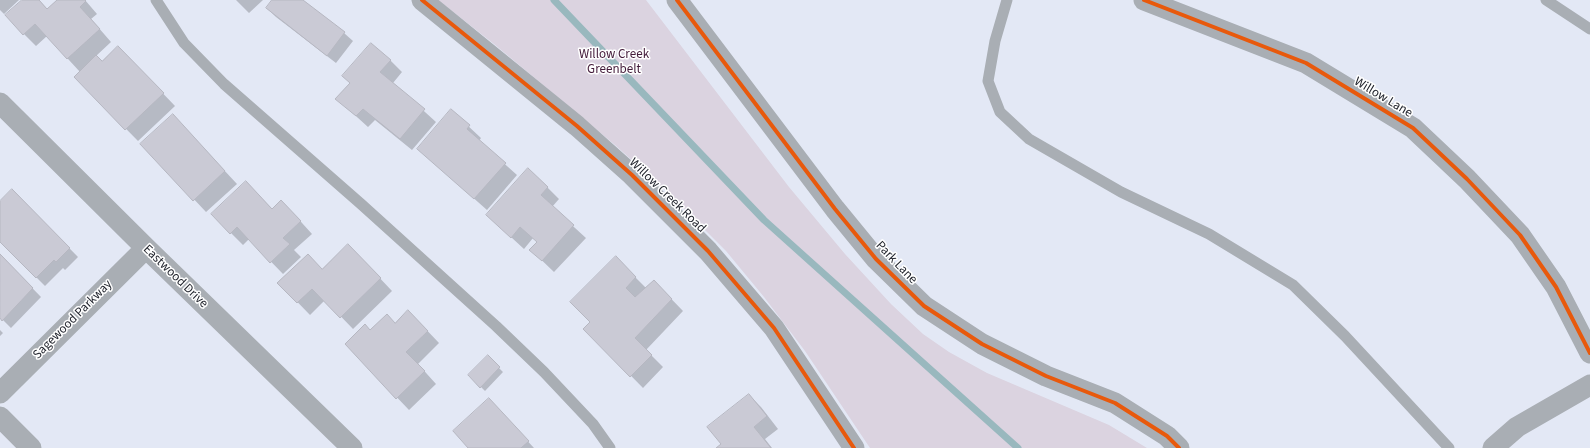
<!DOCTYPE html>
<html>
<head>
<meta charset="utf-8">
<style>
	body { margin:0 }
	canvas { display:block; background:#e3e8f5 }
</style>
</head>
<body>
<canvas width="1590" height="448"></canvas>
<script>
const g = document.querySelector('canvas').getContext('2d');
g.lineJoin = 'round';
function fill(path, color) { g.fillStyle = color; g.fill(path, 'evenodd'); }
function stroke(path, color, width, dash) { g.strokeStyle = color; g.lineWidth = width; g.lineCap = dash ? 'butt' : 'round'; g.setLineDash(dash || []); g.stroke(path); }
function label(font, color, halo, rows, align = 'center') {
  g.font = font + ' "Source Sans 3",sans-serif'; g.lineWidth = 3; g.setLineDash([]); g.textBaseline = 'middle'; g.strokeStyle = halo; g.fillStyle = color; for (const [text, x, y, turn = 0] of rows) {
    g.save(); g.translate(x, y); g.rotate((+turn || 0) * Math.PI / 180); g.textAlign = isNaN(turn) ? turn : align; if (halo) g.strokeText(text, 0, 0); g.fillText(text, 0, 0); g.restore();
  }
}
fill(new Path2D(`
	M438,0H646L789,187L845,254L891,304L923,334L949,352L987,373L1109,425L1147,448H870L805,351L764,297L726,251L664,189L615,145L494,44Z`), '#dbd3e0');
fill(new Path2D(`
	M0,0H19L4,14L0,10Z
	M23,0H39L48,10L59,0H85L97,14L91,19L111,42L96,56L102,62L130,59L175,106L138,141L75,77L80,72L47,36L36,46L24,34Z
	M236,0H263L249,13Z
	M273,0H302L344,33L353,41L336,63L276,17L267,8Z
	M390,60L402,72L393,83L436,122L412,150L375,120L368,127L337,99Z
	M451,110L481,138L479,141L517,175L487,210L418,149Z
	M184,127L237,184L206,212L142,144Z
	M246,182L273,210L293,213L312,234L294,250L301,257L283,274L249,239L243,245L231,233Z
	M547,187L559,199L552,207L586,238L554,272L531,250L538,242L533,238L524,249L499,226Z
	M12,190L78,257L65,270L63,268L45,286L0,241V202Z
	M0,255L41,297L11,328L0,317Z
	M360,257L392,291L353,329L325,300L310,315L279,283Z
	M616,258L646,288L654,281L683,311L646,350L663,367L643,388L585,329L592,322Z
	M420,323L439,343L418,364L436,384L409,410L346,344L395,324Z
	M0,330L3,333L0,336Z
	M488,357L503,372L485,391L469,375Z
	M749,395L761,407L778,429L765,439L772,448H717L722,444Z
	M500,411L534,448H470Z`), '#0003');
stroke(new Path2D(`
	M554,0L764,220L1018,448`), '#99b8be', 7);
const building = new Path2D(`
	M22,0H39L47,9L57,0H85L86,1L80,7L100,29L67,59L35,24L23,35L5,15Z
	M272,0H303L345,32L327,56L266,8Z
	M371,43L391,60L380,72L425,109L400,139L363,109L356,116L335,99L350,83L342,76Z
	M118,46L164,93L125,130L74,77L96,55L102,61Z
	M451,109L470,125L467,129L506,163L474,199L417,149Z
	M173,114L225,171L193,201L140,144Z
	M528,168L548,187L541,195L574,225L542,261L529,250L537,242L520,227L511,238L486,215Z
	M246,181L272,209L281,200L301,221L283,238L290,244L270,263L237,227L230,234L211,214Z
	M12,189L70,248L56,262L54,260L36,278L0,242V201Z
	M348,244L381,278L340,318L312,289L297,303L277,283L308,254L322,269Z
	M0,254L33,288L2,321L0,318Z
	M616,256L636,277L626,288L635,297L654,280L672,299L635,338L652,355L630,377L583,329L590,322L570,302Z
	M408,310L428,331L406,352L425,371L396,399L345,344L365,324L370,330L387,314L395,323Z
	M488,355L500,367L480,388L468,375Z
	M749,394L767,416L754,427L771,448H716L721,444L707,427Z
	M489,398L529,441L521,448H468L453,431Z`);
fill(building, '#cacad5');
stroke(building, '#b6b7c1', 1);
stroke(new Path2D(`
	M156,0L184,43L224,84L361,204L496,326L544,372L593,424L610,448
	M1007,0L995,41L988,81L1000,112L1029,139L1121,192L1209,234L1293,285L1345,336L1449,448
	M1546,0L1590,29`), '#a9aeb4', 11);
stroke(new Path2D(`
	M422,0L577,126L632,175L708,251L774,328L854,448
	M677,0L835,209L876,259L924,306L982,344L1046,376L1115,403L1167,436L1179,448
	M1144,0L1306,63L1413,128L1467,179L1520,235L1556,287L1590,353
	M0,103L146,248L352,448
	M0,393L146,248
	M0,417L31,448
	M1493,448L1517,427L1590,385`), '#a9aeb4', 21);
stroke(new Path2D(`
	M422,0L577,126L632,175L708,251L774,328L854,448
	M677,0L835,209L876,259L924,306L982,344L1046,376L1115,403L1167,436L1179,448
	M1144,0L1306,63L1413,128L1467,179L1520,235L1556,287L1590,353`), '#e8590c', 4);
label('13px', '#421a39', '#fff', [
	["Willow Creek",614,55],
	["Greenbelt",614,70]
]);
label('13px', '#22252e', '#fff', [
	["Willow Lane",1383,98,31],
	["Willow Creek Road",667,196,44],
	["Park Lane",896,263,46],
	["Eastwood Drive",175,277,44],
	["Sagewood Parkway",73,320,-45]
]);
</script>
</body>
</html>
